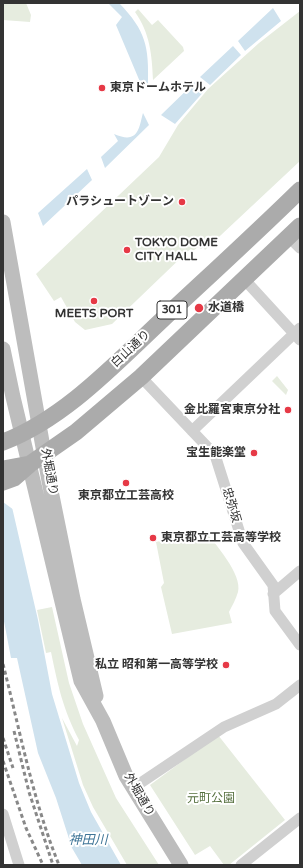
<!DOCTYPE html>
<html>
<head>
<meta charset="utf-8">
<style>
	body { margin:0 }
	#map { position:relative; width:303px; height:868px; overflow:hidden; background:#fff; font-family:"Varela Round",sans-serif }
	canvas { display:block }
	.frame { position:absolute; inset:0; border:4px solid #333; pointer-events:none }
</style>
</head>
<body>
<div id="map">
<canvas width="303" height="868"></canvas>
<div class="frame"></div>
</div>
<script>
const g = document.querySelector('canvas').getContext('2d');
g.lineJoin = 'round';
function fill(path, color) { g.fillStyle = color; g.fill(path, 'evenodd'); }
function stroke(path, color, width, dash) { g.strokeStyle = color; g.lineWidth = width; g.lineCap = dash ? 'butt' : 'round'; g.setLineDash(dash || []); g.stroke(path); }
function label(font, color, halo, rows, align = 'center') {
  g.font = font + ' "Varela Round","Noto Sans JP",sans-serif'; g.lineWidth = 4; g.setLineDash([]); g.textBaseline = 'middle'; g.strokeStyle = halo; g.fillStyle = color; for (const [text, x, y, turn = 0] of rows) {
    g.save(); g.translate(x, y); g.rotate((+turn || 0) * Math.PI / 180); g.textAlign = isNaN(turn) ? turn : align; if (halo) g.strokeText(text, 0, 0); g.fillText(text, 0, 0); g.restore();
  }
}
fill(new Path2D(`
	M3,3H26L31,15L30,22L3,20Z
	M138,9L152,25L158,20L183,47L184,51L153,80C152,55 150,33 135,12Z
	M300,11V161L205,250L203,247L201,249L198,247L193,251L191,249L188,251L112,324L85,330L75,322L61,297L54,301L36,274L159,157L178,125L208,89L259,43Z
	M277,376L288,390L286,395L272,381Z
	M204,530C214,542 243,575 238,592C236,599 232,606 229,612L232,623L172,634L161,587L164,583L156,542Z
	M52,607L69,683L83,724L116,798L159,865H127L93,807L83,785L62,718L77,746L79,740C63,709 58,686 51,652L46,653L37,610Z
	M218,735L285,820L229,865H224L210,846L195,855L150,785Z`), '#e6ecdf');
fill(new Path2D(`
	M108,3H119C146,31 149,46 148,85L143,89L116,25L122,17Z
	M273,8L281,21L245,51L238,41Z
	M233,46L241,55L210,85L200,77Z
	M196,81L206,89L175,124L161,115Z
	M143,113L149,125L105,168L101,157L118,141L114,134C139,145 139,127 143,113Z
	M87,169L92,180L43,226L38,213Z
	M3,468L38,620L52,694L79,783L91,812L121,865H82L72,848L56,798L38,753L17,658H11L3,616Z`), '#cfe2ee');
fill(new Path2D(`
	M3,466L5,468L14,510L3,502Z`), '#fff');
stroke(new Path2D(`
	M289,237L300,248
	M244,279L300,340
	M141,377L215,455L243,543L273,585L275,611L300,645
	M192,431L300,328
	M273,594L300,571
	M133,788L224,727L276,704L300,685
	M3,814L19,865
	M241,865L300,818`), '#d0d0d0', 11);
stroke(new Path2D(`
	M3,222L49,481L73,599L96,696
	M3,349L13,397L81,681L103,721L126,776L181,865`), '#bdbdbd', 15);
stroke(new Path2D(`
	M3,442C64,419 116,363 163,319C209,276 255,234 300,190
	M3,469L30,464L76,432L141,377L300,226
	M3,482L14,478L29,465`), '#ababab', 17);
stroke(new Path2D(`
	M3,664C20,731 33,801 59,865
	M14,731L29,792L53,865
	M3,738L13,768
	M3,761L26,828L43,865`), '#888', 3, [4, 3]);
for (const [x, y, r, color] of [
	[102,88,4,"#e63946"],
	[182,202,4,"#e63946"],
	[127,250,4,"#e63946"],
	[94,301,4,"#e63946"],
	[199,308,5,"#e63946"],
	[288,410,4,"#e63946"],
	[254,453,4,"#e63946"],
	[126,483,4,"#e63946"],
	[153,538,4,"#e63946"],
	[226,665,4,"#e63946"]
]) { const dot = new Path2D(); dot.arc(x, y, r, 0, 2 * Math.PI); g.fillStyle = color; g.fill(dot); stroke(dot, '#fff', 1.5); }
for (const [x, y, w] of [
	[172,310,30]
]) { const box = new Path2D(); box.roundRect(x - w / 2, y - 9, w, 18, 3); g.fillStyle = '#fff'; g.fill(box); stroke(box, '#333', 1); }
label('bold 11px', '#333', null, [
	["301",172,310]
]);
label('bold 12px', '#333', '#fff', [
	["東京ドームホテル",110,88],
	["パラシュートゾーン",174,202,"right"],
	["TOKYO DOME",135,243],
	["CITY HALL",135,257],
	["水道橋",208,308],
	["MEETS PORT",94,314,"center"],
	["金比羅宮東京分社",280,410,"right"],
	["宝生能楽堂",246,453,"right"],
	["東京都立工芸高校",126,496,"center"],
	["東京都立工芸高等学校",161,538],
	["私立 昭和第一高等学校",218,665,"right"]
], 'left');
label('12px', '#333', '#fff', [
	["白山通り",131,349,-43],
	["外堀通り",49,472,80],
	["忠弥坂",231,505,73],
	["外堀通り",139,795,60]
]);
label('12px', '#56703f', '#fff', [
	["元町公園",211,799]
]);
label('italic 13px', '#3f7597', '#fff', [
	["神田川",88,841]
]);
</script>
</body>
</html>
